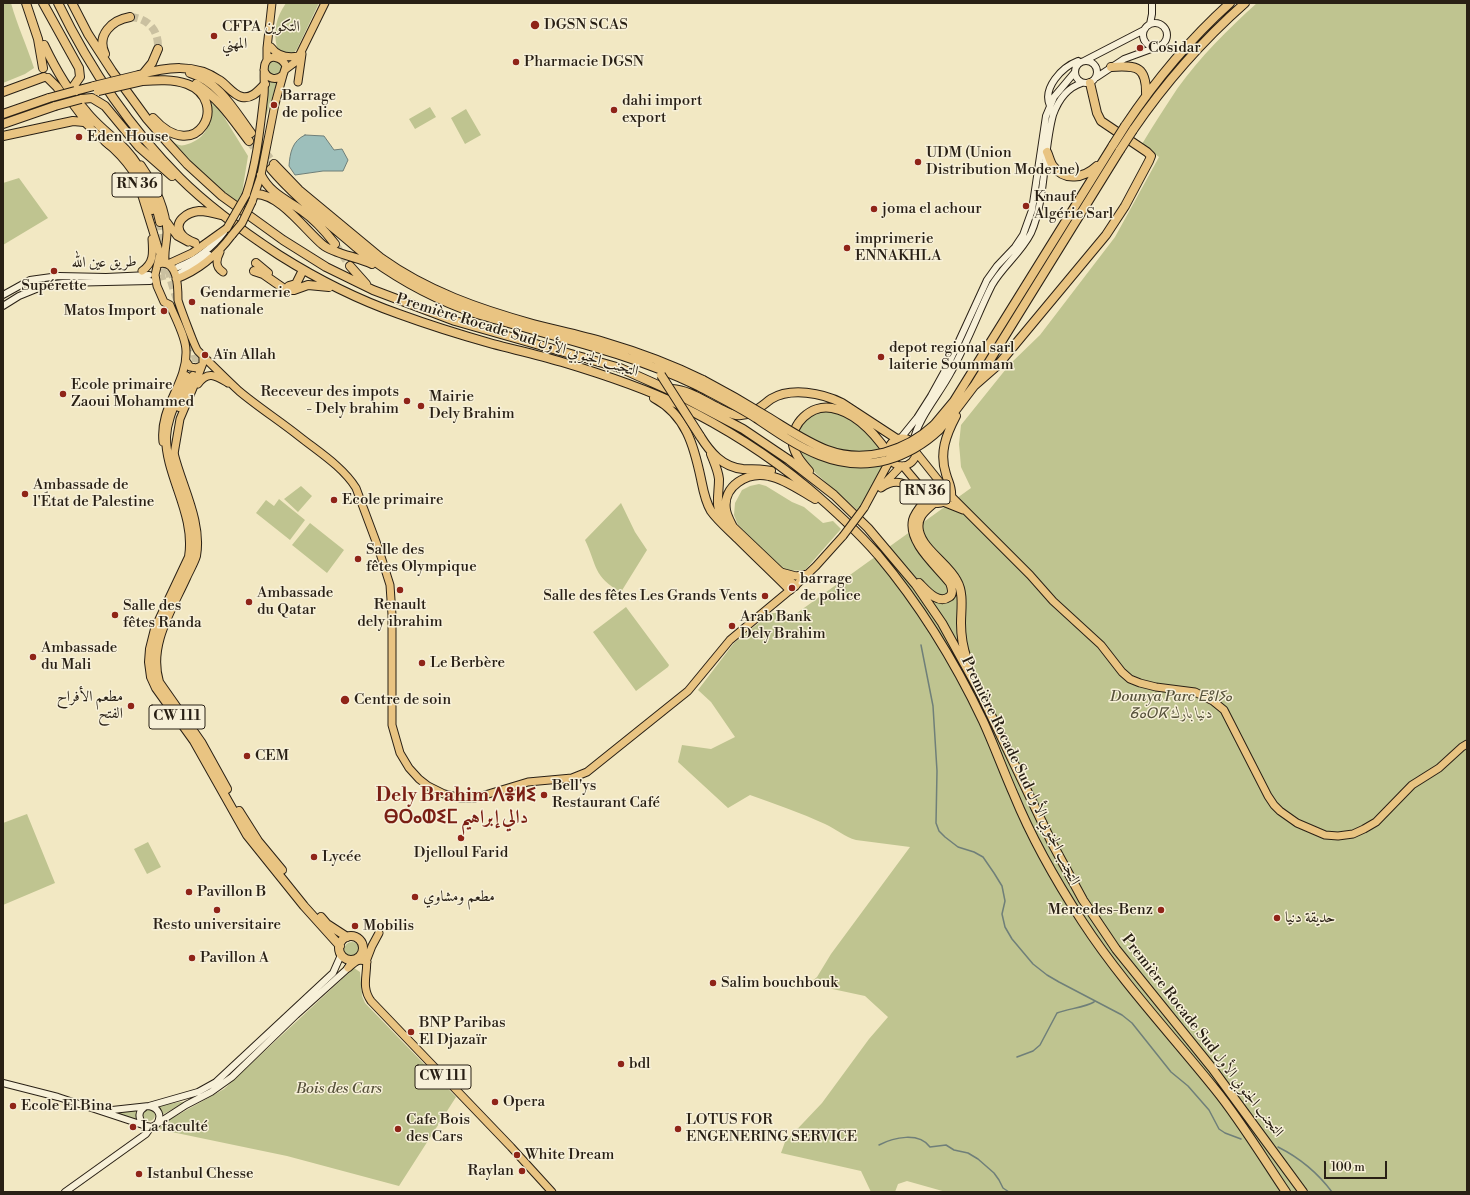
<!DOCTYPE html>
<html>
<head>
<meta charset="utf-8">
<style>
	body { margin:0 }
	#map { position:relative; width:1470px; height:1195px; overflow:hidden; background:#f2e8c3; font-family:"Libre Bodoni",serif }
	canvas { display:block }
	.frame { position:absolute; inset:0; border:4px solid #292015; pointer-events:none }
	.scale { position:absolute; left:1324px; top:1161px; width:63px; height:18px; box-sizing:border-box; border:2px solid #292015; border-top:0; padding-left:5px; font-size:12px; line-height:14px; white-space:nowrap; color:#292015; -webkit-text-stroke:3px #f7f0d8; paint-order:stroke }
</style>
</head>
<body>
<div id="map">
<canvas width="1470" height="1195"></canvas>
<div class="frame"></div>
<div class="scale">100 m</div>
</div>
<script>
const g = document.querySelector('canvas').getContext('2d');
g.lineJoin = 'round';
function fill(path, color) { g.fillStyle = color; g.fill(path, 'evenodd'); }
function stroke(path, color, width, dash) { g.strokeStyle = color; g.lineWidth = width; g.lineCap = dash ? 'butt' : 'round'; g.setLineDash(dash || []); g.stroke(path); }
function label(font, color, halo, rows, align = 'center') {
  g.font = font + ' "Libre Bodoni",Amiri,"Noto Sans Tifinagh",serif'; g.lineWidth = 3; g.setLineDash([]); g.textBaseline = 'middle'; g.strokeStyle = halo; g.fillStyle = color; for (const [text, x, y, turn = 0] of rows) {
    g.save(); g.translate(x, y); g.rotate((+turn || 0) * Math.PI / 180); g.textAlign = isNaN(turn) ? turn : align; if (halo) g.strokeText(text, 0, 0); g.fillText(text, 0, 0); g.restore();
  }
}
fill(new Path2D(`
	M3,3H11C17,25 27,46 34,68L25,74L3,83Z
	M286,3H319L297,49L292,55L286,54L277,48C273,30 276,18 286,3Z
	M1257,3H1467V1192H946L907,1181L898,1184L895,1192H871L861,1171L781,1153L785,1142L822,1103L869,1039L888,1017L865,996L809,984L817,977L831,954L910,847L856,840C845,837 836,829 825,824C801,813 775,804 750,795L728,808L678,762L682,745L711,749L735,737L711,702L698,690L734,643L771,613H797L971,488L961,467L960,455L959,444L961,425L1010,364L1040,335L1115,237L1159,157L1142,144C1153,126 1165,107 1177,89C1200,57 1228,29 1257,3Z
	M268 68a7 7 0 1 1 14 0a7 7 0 1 1-14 0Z
	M268,78L278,80L265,119L257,161Z
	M203,91L219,109L248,156L242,193L237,202L201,173L171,140C173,142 176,144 179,145C182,146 185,145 188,144C205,139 214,122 210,105C209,100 206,95 203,91Z
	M430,107L436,117L415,129L409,119Z
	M466,109L481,135L465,144L451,118Z
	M19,178L48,218L3,245V183Z
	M822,411C829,412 837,413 843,416C859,425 881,442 886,461L869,493L857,510L811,469L799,457L797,431L808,416Z
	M759,484L766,486L792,502L804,507L823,523L833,521L841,529L805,570L786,571L781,568L738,525L734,515L735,503L742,490L750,486Z
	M301,486L312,496L298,512L284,499Z
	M279,499L305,520L290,540L256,513L266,500L274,506Z
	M621,503L635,532L647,550L621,592C593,577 597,565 585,540Z
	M310,523L344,550L327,573L292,545Z
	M626,607L669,665L668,667L636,691L593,632Z
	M27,814L55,883L3,905V823Z
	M148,842L161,867L147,874L134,849Z
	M344 950a8 8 0 1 1 16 0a8 8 0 1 1-16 0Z
	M354,968L360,972L362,996L365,1003L456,1097L399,1186L287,1156L162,1130L159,1128L160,1125L224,1089Z
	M180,1102H185L162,1115L158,1106Z
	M143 1115a6 6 0 1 1 12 0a6 6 0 1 1-12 0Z
	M138,1110L137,1115L138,1121L115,1113Z`), '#bfc490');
const water = new Path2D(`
	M305,135L324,136L334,150L342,149L348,160L343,171H323L295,175L289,166C290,153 292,141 305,135Z`);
fill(water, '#9dbfbb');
stroke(water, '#6f7f79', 1);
stroke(new Path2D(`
	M921,645L933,706L937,771L936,823L939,831L945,837L958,847L974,852L983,857L994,873L1002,886L1005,901L1002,914L1005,927L1012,939L1033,964L1047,975L1059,982L1122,1015L1132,1023L1171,1072L1188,1086L1209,1110L1219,1129L1225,1133L1241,1139
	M1017,1057L1033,1051L1040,1045L1057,1013C1067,1009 1086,1007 1094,1002
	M879,1145C894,1137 919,1132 930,1147L946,1145L954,1150L968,1153L978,1159L994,1173L999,1180L1003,1188L1009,1192
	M1278,1147C1300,1158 1317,1172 1332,1192`), '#6f7f79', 1.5);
stroke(new Path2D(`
	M152,274L176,268
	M151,280L179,273`), '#cac0a0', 6, [6, 3]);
stroke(new Path2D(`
	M130,17C148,18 159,30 158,49
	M251,133L274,164
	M249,141L271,169
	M160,222C164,249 168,276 178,302
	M335,244L350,266
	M192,343L196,361L193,376`), '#cac0a0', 8, [8, 4]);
const secondary = new Path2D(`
	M1143 35a12 12 0 1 1 24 0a12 12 0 1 1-24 0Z
	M1150,24L1152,14V3
	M1075 72a11 11 0 1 1 22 0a11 11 0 1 1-22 0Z
	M1084,61L1144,30
	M1097,77L1124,59L1154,48
	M1050,106C1042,88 1062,67 1078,61
	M178,267C196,260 212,248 224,232
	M180,273L198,263L209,255
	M3,295L30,280L37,279L59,276L106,277L149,275
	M3,306L19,296L46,285L63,283L150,281
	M900,439L917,418L931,396L947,367L987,280L997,266L1015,247L1023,235L1032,210L1046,116L1054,97L1075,72
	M913,442C919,416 939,395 951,372C967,344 978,313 992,285C1003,266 1021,253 1031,233C1046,199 1043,152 1053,115C1058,101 1066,88 1082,83
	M3,1083L58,1097L146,1126L152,1127L186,1105L211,1092L232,1077L296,1015L346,970L349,966L351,960
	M149,1106C159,1108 162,1116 157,1124
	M103,1111L149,1106L198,1092L216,1082L333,973L341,955
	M143,1124C138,1118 138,1111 145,1107
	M65,1192L146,1134L151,1127`);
const primary = new Path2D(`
	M271,47C278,57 288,58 299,56
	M267,60V48L272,3
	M286,69L294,63L300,54L325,3
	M298,82L302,54
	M84,122L109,145
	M141,165C154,184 166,209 167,232C167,242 164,251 165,261
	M132,175L142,196L160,254L155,275L157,286L164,302L170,305C175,318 186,337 186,351C187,384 159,406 163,442
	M246,195C257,162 260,129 264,95C265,87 263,69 265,64C269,53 282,57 286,66L283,75C276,81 267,79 264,70
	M252,202L261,175L275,104L283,75
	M167,222L177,236L188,242
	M220,252C216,260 215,267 223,272
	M158,264C178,258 178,287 178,300C179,304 195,348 198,351C211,364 225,378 239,391C258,407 280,421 300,437C319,452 343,467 356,488L378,547L390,585L392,615V725L400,753L409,768L419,779L428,786L444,794L461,798H475L528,782L572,778L587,772L688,691L730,640L795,586L816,566L843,536
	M168,264L192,253L227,228
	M142,271C154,263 153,253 152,239
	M176,279C200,270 217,255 232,235
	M186,361L190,367L197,368L201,366
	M198,384C208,370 216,376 228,383
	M888 452a14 14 0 1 1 28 0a14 14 0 1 1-28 0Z
	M915,451L951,496L1030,575L1053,601L1101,645L1122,672L1130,679L1140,683L1156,687L1195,692L1213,701L1224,710L1268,796L1274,805L1280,811L1297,823L1325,835L1338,836L1353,834L1364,829L1376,822L1412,785L1439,768L1462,747L1467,744
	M174,454L180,419L196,381L203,363V357
	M903,466L934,503C942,505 946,501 951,496
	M884,484L901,466
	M881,488C901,474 911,489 927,499
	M943,502L963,510
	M864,508L890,460
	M781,572L796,576L808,574
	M363,950C373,966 358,983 371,1001L511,1147L552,1192
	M367,959L372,946L379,933
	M348,968C354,963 358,957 367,962`);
const highway = new Path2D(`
	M26,3L38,39L43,68
	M43,3L79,68L80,77L73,87
	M58,3C89,67 130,128 180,178C210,208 244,232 279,255C317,279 356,299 399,314C429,325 461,335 493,344C516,350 539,355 562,362C602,374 642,387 679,405C724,427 768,455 807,487C832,508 856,530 878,555C920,605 955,662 983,721C994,745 1003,770 1014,795C1032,839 1056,881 1082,921C1121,981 1170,1033 1215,1089C1241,1121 1263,1158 1286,1192
	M72,3L88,34L112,71L147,119L167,142L187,164L222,196L283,240L326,267L373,290L455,321L620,368L667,389L743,429L789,460L834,495L868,528L916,585L942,623L980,692L1052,843L1083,900L1116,949L1212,1068L1303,1192
	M44,45C55,68 68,91 85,110C94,122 106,132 118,142C141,163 154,193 160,222
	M105,54C96,35 112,20 130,17
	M1111,67C1138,65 1147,67 1146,96
	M190,73C219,82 234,110 251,133
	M143,74L152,63L158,49
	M139,75C166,67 195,63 219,80C227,85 233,95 242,97C252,99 258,91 265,84
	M48,78L57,87L66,100
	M142,81C157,80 173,79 187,84C231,101 197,167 153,118
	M196,84C219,98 233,120 249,141
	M75,91L94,86
	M3,92L44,77
	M81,99L92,98L105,106L139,147L172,176
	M71,101L83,117L90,124
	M3,114L49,98
	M3,124L55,106
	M1125,126C1155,81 1190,39 1230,3
	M1133,130C1165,83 1202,41 1245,3
	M3,136L73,121L84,122
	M105,141C128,159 143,182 152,210
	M1047,152C1049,156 1050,162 1053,166C1065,182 1084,178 1097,166
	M274,164L299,190L381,258C427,291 479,309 533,324C556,330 580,335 604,342C638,352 671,364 703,380
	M271,169C289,190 310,208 331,226C345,237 357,249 371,259C404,283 439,301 477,314C551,336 628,352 698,386
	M261,175C270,193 285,199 301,210C314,219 325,231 335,244
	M256,194C280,194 306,231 323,245C334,254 358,257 372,264
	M195,243C190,241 185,239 182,235C171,222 188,212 199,211C207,211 214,213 221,215
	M256,263L268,273
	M350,266L366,284
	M254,271L263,274L286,290H294L308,285L329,287
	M289,286L296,284L303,270
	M186,376C180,396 167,414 166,437C166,477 196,514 189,557L155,629L150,649L149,662L151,677L156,688L194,741L247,835L304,906L340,946
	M974,386L998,365L1106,235L1125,206L1149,161L1151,156L1147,152L1101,121L1097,113L1090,83
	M672,389C689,390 704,401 719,408C725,411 730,414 736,415C751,417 760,407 771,399C791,387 822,393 842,403L897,439
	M654,398C686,415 694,446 701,479C703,489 705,501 711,511C718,521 729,530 738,539C755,556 773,573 790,590
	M179,407L188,388L193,376
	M934,425L954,401L1113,145
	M939,430L955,411L974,386L1120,150
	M700,436C710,452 722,467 743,469C753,469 762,469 771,471
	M711,454C714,462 718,470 719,479C719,495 715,504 722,520
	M174,455C182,487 202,522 196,556C194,563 189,571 186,578C171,611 148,645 159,682L201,742L227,789
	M809,471C802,463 795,455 793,445C790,424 811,404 832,408C855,412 875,434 888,453
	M951,496C952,487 948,482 946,474C939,453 946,435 956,416
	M934,503C925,511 916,517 919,531C923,550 949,564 957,581C964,593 961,610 961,623C961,636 963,648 967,659
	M919,583C926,590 938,605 949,597C954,594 952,588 950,583C937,566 908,543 913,520C915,512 922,505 927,499
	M795,586L733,527C730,521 727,516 726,510C722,486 748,471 769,476C785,479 801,491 815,499
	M239,811L258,841L282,870
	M321,917L327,924L347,937
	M339 948a12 12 0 1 1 24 0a12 12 0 1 1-24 0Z`);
stroke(secondary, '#292015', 8);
stroke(primary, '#292015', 9);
stroke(highway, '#292015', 10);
stroke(secondary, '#f7f0d8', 6);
stroke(primary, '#e9c482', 7);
stroke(highway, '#e9c482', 8);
const primaryBridge = new Path2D(`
	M227,228L246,195
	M232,235L242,223L252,202
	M843,536L864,508`);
const highwayBridge = new Path2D(`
	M94,86L139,75
	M98,91L142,81
	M49,98L75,91
	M55,106L81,99
	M1113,145L1125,126
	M1120,150L1133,130
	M661,375L700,436
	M703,380C724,391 745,403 766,416C786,428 806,442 827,450C865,464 906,451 934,425
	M698,386C717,396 737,406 756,418C796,445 836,474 887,460C907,454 923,445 939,430`);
stroke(primaryBridge, '#292015', 9, []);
stroke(highwayBridge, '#292015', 10, []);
stroke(primaryBridge, '#e9c482', 7);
stroke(highwayBridge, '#e9c482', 8);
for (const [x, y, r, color] of [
	[535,25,5,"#8f2418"],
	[214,36,4,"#8f2418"],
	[1140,48,4,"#8f2418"],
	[516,62,4,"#8f2418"],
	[274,105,4,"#8f2418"],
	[614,110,4,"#8f2418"],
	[79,137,4,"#8f2418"],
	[918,162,4,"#8f2418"],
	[1026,206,4,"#8f2418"],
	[874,209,4,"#8f2418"],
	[847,248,4,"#8f2418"],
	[54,271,4,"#8f2418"],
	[192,302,4,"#8f2418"],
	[164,311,4,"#8f2418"],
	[205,355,4,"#8f2418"],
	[881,357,4,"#8f2418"],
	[63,394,4,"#8f2418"],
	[407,401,4,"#8f2418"],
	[421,406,4,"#8f2418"],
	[25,494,4,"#8f2418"],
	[334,500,4,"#8f2418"],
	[358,559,4,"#8f2418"],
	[792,588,4,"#8f2418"],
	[400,590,4,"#8f2418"],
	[765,596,4,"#8f2418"],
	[249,602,4,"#8f2418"],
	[115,615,4,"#8f2418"],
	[732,626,4,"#8f2418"],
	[33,657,4,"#8f2418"],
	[422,663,4,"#8f2418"],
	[345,700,5,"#8f2418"],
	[131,706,4,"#8f2418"],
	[247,756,4,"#8f2418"],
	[544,795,4,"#8f2418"],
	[461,838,4,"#8f2418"],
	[314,857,4,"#8f2418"],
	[189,892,4,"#8f2418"],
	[415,897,4,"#8f2418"],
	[217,910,4,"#8f2418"],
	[1161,910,4,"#8f2418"],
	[1277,918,4,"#8f2418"],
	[355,926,4,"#8f2418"],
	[192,958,4,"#8f2418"],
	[713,983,4,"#8f2418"],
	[411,1032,4,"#8f2418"],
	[621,1064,4,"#8f2418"],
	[495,1102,4,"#8f2418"],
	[13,1106,4,"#8f2418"],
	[133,1127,4,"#8f2418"],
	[398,1129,4,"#8f2418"],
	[678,1129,4,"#8f2418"],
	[517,1155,4,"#8f2418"],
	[522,1171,4,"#8f2418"],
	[139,1174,4,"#8f2418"]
]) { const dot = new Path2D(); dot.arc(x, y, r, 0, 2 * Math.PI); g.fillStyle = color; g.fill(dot); stroke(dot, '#f7f0d8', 1.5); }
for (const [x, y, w] of [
	[137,185,50],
	[925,492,50],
	[177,717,56],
	[443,1077,56]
]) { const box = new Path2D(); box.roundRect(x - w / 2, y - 12, w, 24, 3); g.fillStyle = '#f7f0d8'; g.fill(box); stroke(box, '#292015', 1); }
label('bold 14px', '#292015', null, [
	["RN 36",137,185],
	["RN 36",925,492],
	["CW 111",177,717],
	["CW 111",443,1077]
]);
label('15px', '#292015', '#f7f0d8', [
	["DGSN SCAS",544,25],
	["CFPA التكوين",222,27],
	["المهني",222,44],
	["Cosidar",1148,48],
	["Pharmacie DGSN",524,62],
	["Barrage",282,96],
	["de police",282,113],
	["dahi import",622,101],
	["export",622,118],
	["Eden House",87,137],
	["UDM (Union",926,153],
	["Distribution Moderne)",926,170],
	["Knauf",1034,197],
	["Algérie Sarl",1034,214],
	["joma el achour",882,209],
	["imprimerie",855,239],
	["ENNAKHLA",855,256],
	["Supérette",54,286,"center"],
	["Gendarmerie",200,293],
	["nationale",200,310],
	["Matos Import",156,311,"right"],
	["depot regional sarl",889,348],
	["laiterie Soummam",889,365],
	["Aïn Allah",213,355],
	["Ecole primaire",71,385],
	["Zaoui Mohammed",71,402],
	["Receveur des impots",399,392,"right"],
	["- Dely brahim",399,409,"right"],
	["Mairie",429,397],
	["Dely Brahim",429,414],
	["Ambassade de",33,485],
	["l'État de Palestine",33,502],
	["Ecole primaire",342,500],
	["Salle des",366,550],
	["fêtes Olympique",366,567],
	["barrage",800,579],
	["de police",800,596],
	["Ambassade",257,593],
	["du Qatar",257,610],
	["Salle des fêtes Les Grands Vents",757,596,"right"],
	["Renault",400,605,"center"],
	["dely ibrahim",400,622,"center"],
	["Salle des",123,606],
	["fêtes Randa",123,623],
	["Arab Bank",740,617],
	["Dely Brahim",740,634],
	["Ambassade",41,648],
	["du Mali",41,665],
	["Le Berbère",430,663],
	["مطعم الأفراح",123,697,"right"],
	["الفتح",123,714,"right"],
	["Centre de soin",354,700],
	["CEM",255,756],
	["Bell'ys",552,786],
	["Restaurant Café",552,803],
	["Djelloul Farid",461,853,"center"],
	["Lycée",322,857],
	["Pavillon B",197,892],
	["مطعم ومشاوي",423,897],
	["Mercedes-Benz",1153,910,"right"],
	["حديقة دنيا",1285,918],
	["Resto universitaire",217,925,"center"],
	["Mobilis",363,926],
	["Pavillon A",200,958],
	["Salim bouchbouk",721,983],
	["BNP Paribas",419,1023],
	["El Djazaïr",419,1040],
	["bdl",629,1064],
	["Opera",503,1102],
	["Ecole El Bina",21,1106],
	["Cafe Bois",406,1120],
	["des Cars",406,1137],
	["LOTUS FOR",686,1120],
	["ENGENERING SERVICE",686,1137],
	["La faculté",141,1127],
	["White Dream",525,1155],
	["Raylan",514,1171,"right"],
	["Istanbul Chesse",147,1174]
], 'left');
label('15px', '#292015', '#f7f0d8', [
	["طريق عين الله",104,263,-1],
	["Première Rocade Sud التجنب الجنوبي الأول",517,336,17],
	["Première Rocade Sud التجنب الجنوبي الأول",1020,771,64],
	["Première Rocade Sud التجنب الجنوبي الأول",1202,1036,52]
]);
label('italic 15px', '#56513a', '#f7f0d8', [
	["Dounya Parc ⴹⵓⵏⵢⴰ",1171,697],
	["ⵒⴰⵔⴽ دنيا بارك",1171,714],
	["Bois des Cars",339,1089]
]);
label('bold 19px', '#7a1f14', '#f7f0d8', [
	["Dely Brahim ⴷⴻⵍⵉ",456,796],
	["ⴱⵔⴰⵀⵉⵎ دالي إبراهيم",456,818]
]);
</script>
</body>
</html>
